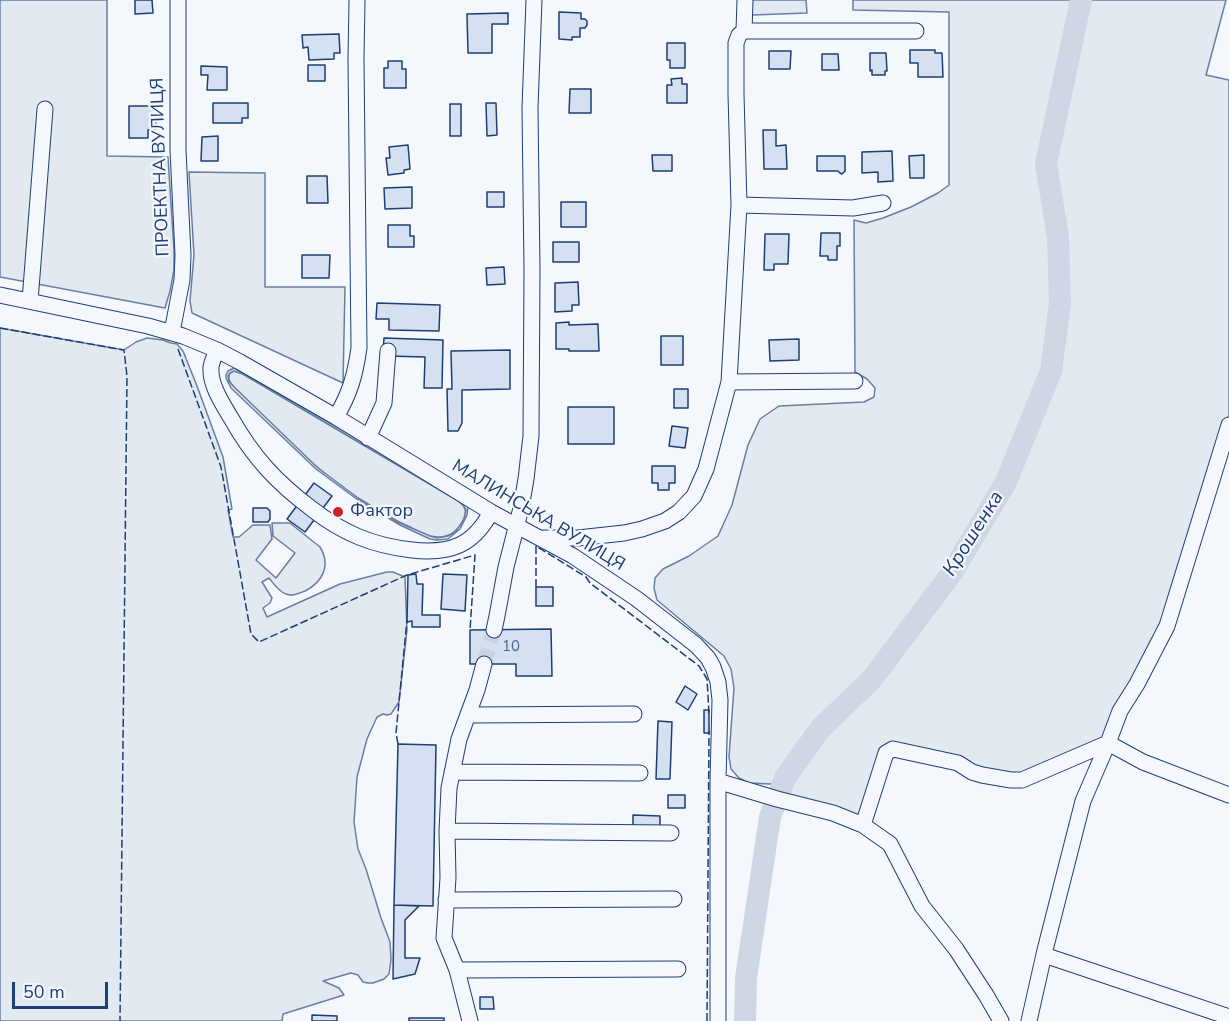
<!DOCTYPE html>
<html>
<head>
<meta charset="utf-8">
<style>
	body { margin:0 }
	#map { position:relative; width:1229px; height:1021px; overflow:hidden; background:#f4f7fb; font-family:"Nunito Sans",sans-serif }
	canvas { display:block }
	.scale { position:absolute; left:12px; top:982px; width:96px; height:27px; box-sizing:border-box; border:3px solid #1d3f73; border-top:0; padding-left:8px; font-size:18px; line-height:21px; white-space:nowrap; color:#1d3f73; -webkit-text-stroke:4px #f4f7fb; paint-order:stroke }
</style>
</head>
<body>
<div id="map">
<canvas width="1229" height="1021"></canvas>
<div class="scale">50 m</div>
</div>
<script>
const g = document.querySelector('canvas').getContext('2d');
g.lineJoin = 'round';
function fill(path, color) { g.fillStyle = color; g.fill(path, 'evenodd'); }
function stroke(path, color, width, dash) { g.strokeStyle = color; g.lineWidth = width; g.lineCap = dash ? 'butt' : 'round'; g.setLineDash(dash || []); g.stroke(path); }
function label(font, color, halo, rows, align = 'center') {
  g.font = font + ' "Nunito Sans",sans-serif'; g.lineWidth = 4.5; g.setLineDash([]); g.textBaseline = 'middle'; g.strokeStyle = halo; g.fillStyle = color; for (const [text, x, y, turn = 0] of rows) {
    g.save(); g.translate(x, y); g.rotate((+turn || 0) * Math.PI / 180); g.textAlign = isNaN(turn) ? turn : align; if (halo) g.strokeText(text, 0, 0); g.fillText(text, 0, 0); g.restore();
  }
}
const green = new Path2D(`
	M0,0H107V156L168,157L174,250V270L170,291L165,308L0,277Z
	M752,0H806L807,13L752,15Z
	M853,0H1226L1206,75L1229,80V425L1167,626L1108,743L1022,780L893,749L863,825L777,799L785,779L770,784L749,783L739,778L731,769L729,757L734,688L731,669L724,656L657,600L654,588L655,578L663,569L689,556L718,536L732,505L748,445L760,419L779,406L864,402L874,397L875,388L867,379L855,372L854,220L866,223L883,218L911,207L938,193L949,185V12L853,10Z
	M189,172L265,173V287H345L343,383L192,313L190,301L194,255Z
	M0,328L124,350L136,342L147,338L163,340L171,343L177,344L183,351L197,386L223,457L232,509L228,510L233,537H239L253,525H270L272,539L256,560L276,578L295,553L273,536L272,523H290L320,547C331,565 323,582 305,591C299,593 292,597 286,594C279,592 273,583 269,578L262,582L272,598L270,603L263,608L267,617L340,584L387,572H393L405,577L407,630L399,702L391,714L387,715L383,714L377,717L367,739L357,777L354,822L358,849L366,869L381,918L390,942L391,960L389,974L384,979L373,983H368L363,982L358,975L351,973L323,981L339,988L344,995L283,1014L282,1021H0Z
	M234,371L243,374L457,500C469,508 467,516 459,527C454,533 449,537 440,537C429,538 419,532 410,527C377,512 345,491 317,467C289,444 264,416 238,391C233,385 226,381 230,373Z`);
fill(green, '#e3e9f0');
stroke(green, '#687fa3', 1.5);
const parking = new Path2D(`
	M234,368L265,385L464,501L468,506L467,515L460,529L448,539L437,540L430,539L400,525L358,500L316,469L231,388L226,378V375L228,371ZM234,371L243,374L457,500L464,506L466,510L464,519L461,524L455,532L448,536L437,538L430,536L400,523L358,498L318,468L232,385L229,381L228,376L230,373Z`);
fill(parking, '#e3e8f0');
stroke(parking, '#687fa3', 1.5);
stroke(new Path2D(`
	M745,1021L746,978L770,817L785,778L821,728L872,679L951,574L1006,482L1051,371L1060,304L1058,237L1046,164L1081,0`), '#cfd7e4', 22);
const building = new Path2D(`
	M135,0H152L153,13L135,14Z
	M559,12L581,13V19H585L587,21V25L585,28H580V37H572V40L559,39Z
	M508,13V24H492V53H468L467,14Z
	M339,34L340,53H334V59L309,60L308,47L303,48L302,35Z
	M667,43H685V68H670V60H667Z
	M910,50H935V53H942L943,77H918V63H910Z
	M769,51H791L790,69H769Z
	M870,53H886L887,71H885V75H872V70L870,71Z
	M822,54H838L839,70H822Z
	M388,61H402V69H406V88H384V68H388Z
	M308,65H325V81H308Z
	M201,66L227,67V90H207L208,75H201Z
	M682,78V84H687V103H667V85H672L671,79Z
	M570,89H591V113H569Z
	M213,103H248V118H242V123H213Z
	M486,103H496L497,135L487,136Z
	M450,104H461V136H450Z
	M129,106H156V129L148,130V138H129Z
	M763,130H776V146L786,145L787,169H764Z
	M218,136V161H201L202,137Z
	M408,145L410,169L404,170V173L388,175L386,158H390L389,147Z
	M892,151L893,181L878,182V172L862,173V152Z
	M652,155H672V171H653Z
	M924,155V178H910L909,156Z
	M817,156H845V171L842,174L840,173L838,171H817Z
	M307,176H327L328,203H307Z
	M412,187V208L385,209L384,188Z
	M487,192H504V207H487Z
	M561,202H586V227H561Z
	M388,225H410V236H414V247H388Z
	M821,233H840V246H837V260H828V256H820Z
	M765,234H789L788,264H774V270H764Z
	M553,242H579V262H553Z
	M302,255H330L329,278H302Z
	M504,267L505,284L487,285L486,268Z
	M578,282L579,305H572V311L555,312V283Z
	M377,303L440,305L439,331L389,330V319H376Z
	M569,322V325L598,324L599,351H569V349H556V323Z
	M661,336H683V365H661Z
	M384,338L443,340L442,388H424L425,357L388,356L383,352Z
	M799,339V360L770,361L769,340Z
	M510,350V389L462,390V423L458,431H448L447,389H452L451,351Z
	M674,389H688V408H674Z
	M568,407H614V444H568Z
	M672,426L688,428L685,448L669,446Z
	M652,466H675V483H669V490H658V483H652Z
	M314,483L332,496L305,532L287,519Z
	M253,508H267L270,511V519L268,522H253Z
	M416,574L417,584H423L422,615H440V627H412V621L407,622L408,575Z
	M443,574L467,575L465,611L441,609Z
	M536,587H553V606H536Z
	M551,629L552,676H516V664H470V630Z
	M685,686L697,694L688,710L676,702Z
	M704,710H709V733H704Z
	M658,721L672,722L670,779H656Z
	M398,744L436,745L433,906L394,905Z
	M668,795H685V808H668Z
	M633,815L660,816V833L633,831Z
	M394,905L419,906L405,920V958H420L415,974L393,979Z
	M480,997H493L494,1009H480Z
	M312,1015L337,1016V1021H312Z
	M409,1018H444V1021H409Z`);
fill(building, '#d5e0f0');
stroke(building, '#1d3f73', 1.5);
stroke(new Path2D(`
	M484,664L494,630`), '#c9d2e0', 15, [15, 8]);
const minor = new Path2D(`
	M744,31L745,0
	M739,205L853,208L883,203
	M0,295L148,326L183,336L217,350L240,362L336,417L491,512L573,556L637,599L696,645L708,658L713,667L718,682L720,700L718,781V1021
	M30,301L45,109
	M172,332L182,280L183,255L178,150V0
	M217,350C215,356 211,362 211,368C210,385 222,403 231,418C253,457 276,482 312,509C326,520 342,530 359,537C376,544 394,548 412,550C450,554 473,546 491,512
	M729,382L855,381
	M336,417C350,393 355,376 359,348L356,59L357,0
	M368,438L384,403L388,351
	M544,538H578L624,533L642,529L665,521L679,512L694,496L706,469L729,382L739,205L736,94V43L739,35L744,31H916
	M494,630L497,616L506,567L521,508L526,479L531,436L532,270L530,108L534,0
	M468,715L634,714
	M452,772L640,773
	M724,783L777,799L833,813L863,825L890,844L922,906L956,949L986,995L1001,1021
	M863,825L886,753L893,749L958,763L972,772L982,775L1011,780H1022L1108,743L1143,762L1229,795
	M447,831L671,833
	M446,900L674,899
	M1044,955L1229,1017
	M457,970L678,969
	M470,1021L457,970L444,938L448,878L447,831L449,788L459,739L477,690L484,664
	M1029,1021L1045,950L1083,801L1108,743L1120,711L1137,684L1167,626L1229,425`);
stroke(minor, '#1d3f73', 17);
stroke(minor, '#f4f7fb', 15);
stroke(new Path2D(`
	M0,328L124,350L127,376L120,1021
	M178,349L221,467L251,634L259,642L407,575L475,555L470,630
	M536,587V546L586,577L590,583L699,666L707,679L709,713
	M398,744L396,733L407,620
	M707,1021L709,731`), '#1d3f73', 1.5, [8, 3]);
for (const [x, y, r, color] of [
	[338,512,6,"#c62828"]
]) { const dot = new Path2D(); dot.arc(x, y, r, 0, 2 * Math.PI); g.fillStyle = color; g.fill(dot); stroke(dot, '#f4f7fb', 2); }
label('15px', '#4b6792', null, [
	["10",511,647]
]);
label('18px', '#1d3f73', '#f4f7fb', [
	["ПРОЕКТНА ВУЛИЦЯ",161,167,-92],
	["МАЛИНСЬКА ВУЛИЦЯ",538,516,31]
]);
label('18px', '#1d3f73', '#f4f7fb', [
	["Фактор",350,512]
], 'left');
label('italic 20px', '#1d3f73', '#f4f7fb', [
	["Крошенка",974,534,-58]
]);
</script>
</body>
</html>
